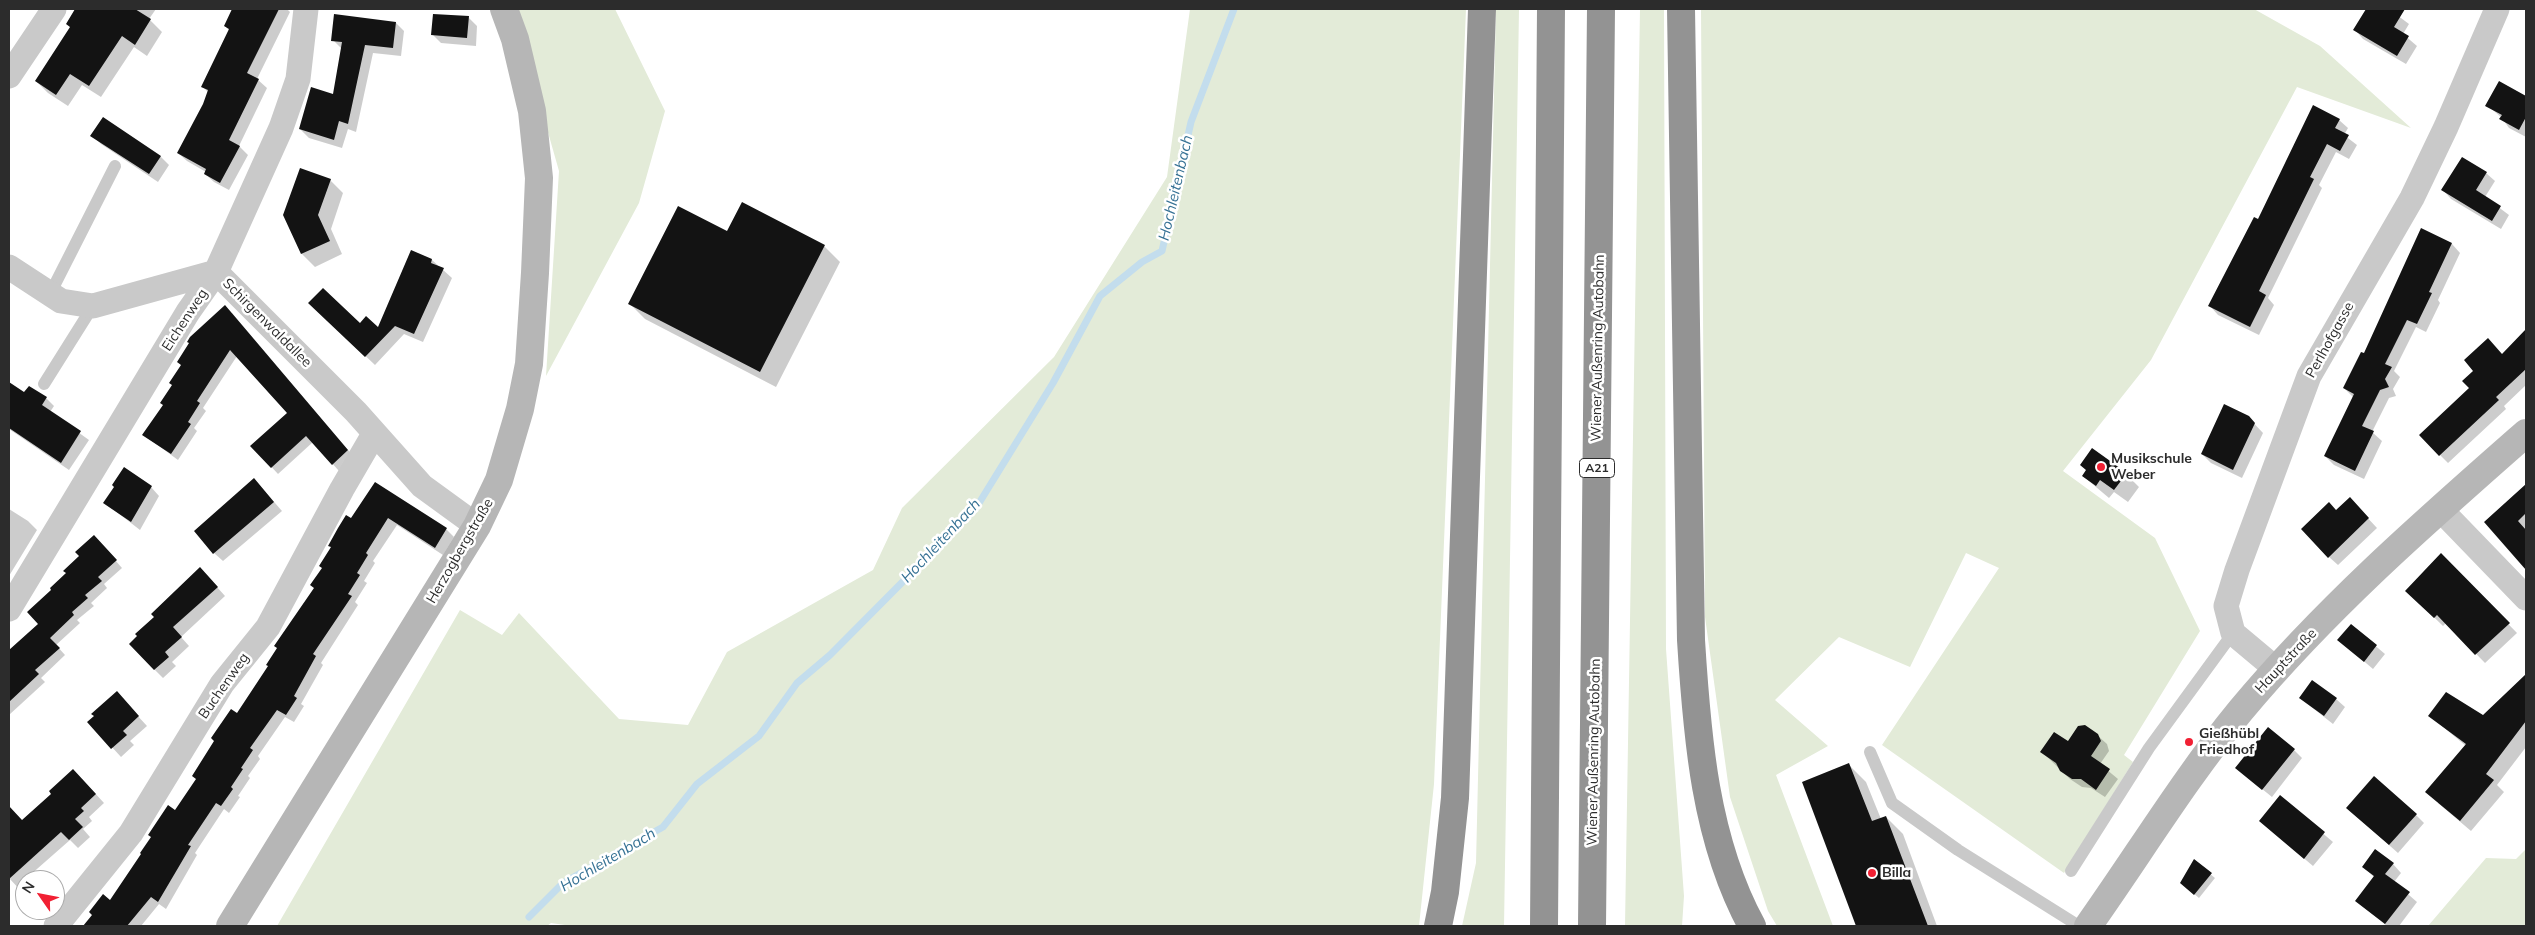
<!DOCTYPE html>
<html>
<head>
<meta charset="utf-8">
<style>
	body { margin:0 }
	#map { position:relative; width:2535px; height:935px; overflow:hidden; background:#fff; font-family:Mulish,sans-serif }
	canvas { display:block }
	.frame { position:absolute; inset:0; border:10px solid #2c2c2c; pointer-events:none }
	.north { position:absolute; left:15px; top:870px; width:50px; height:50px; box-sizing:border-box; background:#fff; border:1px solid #ababab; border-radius:50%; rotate:303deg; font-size:14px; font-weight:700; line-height:20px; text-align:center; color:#2c2c2c }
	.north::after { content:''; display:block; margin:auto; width:18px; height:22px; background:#f12033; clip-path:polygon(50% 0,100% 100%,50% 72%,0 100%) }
</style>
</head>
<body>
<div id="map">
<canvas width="2535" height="935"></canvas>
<div class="frame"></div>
<div class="north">N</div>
</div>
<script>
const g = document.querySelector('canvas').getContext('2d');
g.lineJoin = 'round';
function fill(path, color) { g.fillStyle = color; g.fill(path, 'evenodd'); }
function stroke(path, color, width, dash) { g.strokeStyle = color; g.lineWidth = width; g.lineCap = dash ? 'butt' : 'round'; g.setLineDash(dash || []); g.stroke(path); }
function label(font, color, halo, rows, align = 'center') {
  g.font = font + ' Mulish,sans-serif'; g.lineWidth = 5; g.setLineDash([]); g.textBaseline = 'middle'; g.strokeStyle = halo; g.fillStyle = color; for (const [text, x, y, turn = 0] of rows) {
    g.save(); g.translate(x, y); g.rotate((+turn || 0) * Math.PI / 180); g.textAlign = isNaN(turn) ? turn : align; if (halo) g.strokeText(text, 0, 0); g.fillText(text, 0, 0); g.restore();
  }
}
fill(new Path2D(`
	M513,9H615L665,111L639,203L546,376L559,171Z
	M1190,9H1466L1434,784L1419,926H572L551,923L547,926H277L460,610L502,635L519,613L619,719L688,725L727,652L873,570L902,508L1054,357L1167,177Z
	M1496,9H1519L1504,926H1462L1476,863Z
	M1640,9H1664L1666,649L1684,896L1682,926H1625Z
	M1701,9H2254L2320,46L2411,128L2297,87L2151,360L2063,471L2155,538L2200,631L2124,755L2133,762L2064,873L1882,745L1999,568L1966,553L1910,667L1839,637L1775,700L1828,746L1776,775L1833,926H1777L1768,911L1730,797L1705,617Z
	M2526,849V926H2428L2486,858L2516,859Z`), '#e3ebd8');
fill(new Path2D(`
	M77,9H156L149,19L162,32L147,56L134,47L101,97L82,85L68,106L48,93L36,81L71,27L67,24Z
	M233,9H287L290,12L257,79L267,88L239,146L248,155L229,190L214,182L205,174L206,172L187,161L178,153L204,104L208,92L203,87L230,31L225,26Z
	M2368,9H2389L2409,24L2403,34L2417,46L2406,64L2363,39L2355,30Z
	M468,17L477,26L476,46L441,43L433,35Z
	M396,23L404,31L401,56L373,53L356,132L348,129L342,148L309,138L300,129L334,95L342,49L333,40Z
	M2499,83L2526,97V137L2509,128L2502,118L2487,105Z
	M103,119L161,157L169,165L158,182L101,144L92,135Z
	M2339,120L2348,128L2344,135L2357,145L2349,159L2336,152L2319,185L2322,188L2268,298L2274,305L2259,335L2218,315L2210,306L2258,220Z
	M2486,173L2495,181L2485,197L2509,215L2501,229L2451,199L2443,190Z
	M330,180L343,193L331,229L342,254L315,267L302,254L284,215Z
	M742,204L824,246L840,262L776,387L645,319L629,303L727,233Z
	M2422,230L2452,244L2460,253L2438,300L2440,303L2426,332L2416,327L2394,371L2400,377L2393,389L2396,396L2389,398L2372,432L2382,441L2364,479L2334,465L2325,456L2353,397L2344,388L2365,355Z
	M411,252L432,260L452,278L423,342L404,334L375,365L319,312L378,329Z
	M232,313L354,457L339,471L313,442L278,474L252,446L288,413L237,356L203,408L206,411L194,428L197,431L178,460L144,435Z
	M2526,331V385L2504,406L2506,409L2448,463L2440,455L2471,388L2475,371L2502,355Z
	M9,384L25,394L46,398L54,406L50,412L89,440L69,470L9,429Z
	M2248,417L2263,433L2242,478L2211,463L2202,454Z
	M2126,474L2139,487L2128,502L2114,492L2109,498L2083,476Z
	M254,479L282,511L223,561L214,553Z
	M376,484L446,529L454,537L443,555L397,525L373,561L375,563L364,581L367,583L355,602L358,605L321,663L323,665L301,704L304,706L294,722L285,717L258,756L260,759L248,776L250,778L238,796L240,797L229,813L224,809L195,853L197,855L166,909L159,904L141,926H86L94,915L110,902L176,812L269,666L315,589L352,520Z
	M151,487L159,496L140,530L105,503Z
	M2519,492L2526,500V568L2485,522Z
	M2350,499L2377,528L2338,565L2329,557Z
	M9,509L28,521L37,530L9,576Z
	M101,544L122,568L104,584L107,588L91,603L94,606L77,620L80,623L56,645L65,655L41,678L45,682L9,715V660L19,651Z
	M2441,555L2517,633L2485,663L2446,623L2443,626L2407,591Z
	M208,577L225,596L181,637L189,646L172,662L176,666L163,678L154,669L139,637Z
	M2351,625L2385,654L2373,669L2339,640Z
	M2523,679L2526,683V747L2497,785L2504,792L2471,831L2438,803L2466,746L2430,716H2483Z
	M2300,698L2336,699L2345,707L2333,724Z
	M125,702L147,726L130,741L134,745L121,757L89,722Z
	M2097,735L2107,744L2109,751L2100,764L2118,779L2105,797L2091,788L2082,787L2070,779L2042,752Z
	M2294,750L2302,758L2272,797L2246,776Z
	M1849,765L1866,782L1881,819L1886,817L1903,834L1937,926H1858L1803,782Z
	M82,779L104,803L89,817L92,821L83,829L90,837L78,848L70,840L29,876L33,880H25V890L22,892L9,878V834L53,794Z
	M2280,797L2333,842L2313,866L2260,821Z
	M2416,815L2424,823L2398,853L2356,816Z
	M2194,861L2215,878L2199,898L2186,887Z
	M2393,864L2401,873L2394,882L2417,902L2399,926H2387L2356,901L2374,877L2363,867Z`), '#0003');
stroke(new Path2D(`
	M529,917L563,883L663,827L697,784L759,736L797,683L830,655L976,508L1053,383L1100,296L1142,262L1162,251L1191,122L1234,9`), '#c3dded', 7);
fill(new Path2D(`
	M75,9H135L151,19L135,45L122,36L89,86L70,74L56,95L35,81L70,27L66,24Z
	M232,9H279L247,73L259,79L229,140L240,146L220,183L204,174L206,169L177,153L203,104L208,90L201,87L229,29L224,26Z
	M2366,9H2405L2394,27L2409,36L2397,56L2353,30Z
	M334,14L396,22L393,48L365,45L348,124L339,121L334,140L299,129L311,87L333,94L342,42L331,41Z
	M433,14L469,16L467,38L431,35Z
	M2499,81L2526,96V117L2519,130L2499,119L2502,115L2485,106Z
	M2313,105L2340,119L2335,128L2349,135L2340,151L2327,144L2310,177L2314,179L2259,291L2266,295L2250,327L2208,306L2254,217L2258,219Z
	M103,117L161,156L149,174L90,136Z
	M2462,157L2487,172L2476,190L2501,206L2492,221L2441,190Z
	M300,168L331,179L318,215L330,241L301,254L283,215Z
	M742,202L825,245L760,372L628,304L678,206L727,231Z
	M2421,228L2452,243L2429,292L2432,293L2417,324L2407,320L2385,364L2392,367L2385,379L2389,387L2380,390L2362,426L2374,431L2355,471L2324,456L2354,394L2343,388L2361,352L2364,353Z
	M411,250L432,259L431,263L444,268L414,334L395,326L365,357L308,303L323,288L360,323L366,316L378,327Z
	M225,305L348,450L332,465L306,436L271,468L250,446L287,413L230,350L197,401L200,403L188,422L191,424L171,454L142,435L163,405L160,403L172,385L169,383L181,365L177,362L189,343L187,342L190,337Z
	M2526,329V369L2496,397L2499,400L2439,456L2419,435L2469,388L2462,381L2473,371L2464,360L2488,338L2502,354Z
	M9,382L24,392L29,386L47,397L42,405L81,431L61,463L9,428Z
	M2224,404L2249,416L2255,423L2233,470L2201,454Z
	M2092,448L2127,473L2114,490L2100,480L2096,486L2082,476L2086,470L2080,465Z
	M124,467L152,486L131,522L103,503L114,487L112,485Z
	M254,478L274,502L213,554L194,531Z
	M375,482L447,528L435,548L388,518L366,553L368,555L357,573L360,575L348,594L352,596L313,654L316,656L294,696L297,698L286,715L277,710L250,748L253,750L241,768L243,769L231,787L233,789L221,806L216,803L188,845L191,846L158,902L151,897L127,926H83L92,915L89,912L103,894L110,900L141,854L140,853L151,837L148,835L168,805L175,810L196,779L192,776L214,741L211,738L231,709L237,713L268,666L266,665L277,648L274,646L314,588L310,585L322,568L319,566L331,547L328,546L338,528L346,515L351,518Z
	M2526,484V513L2518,521L2526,530V570L2484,522Z
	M2350,497L2369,518L2328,558L2301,529L2329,502L2336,510Z
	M94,535L117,560L98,577L102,581L85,595L88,598L72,612L74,615L50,638L60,648L35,670L39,674L9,702V650L38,624L27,612L51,590L50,588L66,573L63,571L79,556L75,552Z
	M2441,553L2510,623L2475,655L2437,615L2434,618L2405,591Z
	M200,567L218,587L173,627L182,637L165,652L169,657L154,670L129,644L137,636L135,634L154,617L151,614Z
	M2351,624L2377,645L2364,662L2337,640Z
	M2526,674V721L2486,774L2494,780L2460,821L2425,792L2466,744L2428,716L2446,692L2483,715Z
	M2312,680L2337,698L2324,716L2299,698Z
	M117,691L139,716L123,731L127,735L111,749L87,722L94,716L91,714Z
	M2085,725L2098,734L2101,741L2091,756L2110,769L2096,790L2081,779H2072L2060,771L2056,763L2040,752L2054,732L2068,741L2078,726Z
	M2268,727L2295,749L2262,790L2235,768Z
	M1849,763L1872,821L1886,816L1928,926H1856L1802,782Z
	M73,769L96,794L81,808L84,811L75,819L83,827L69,840L61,832L9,879V806L22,820L51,794L49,791Z
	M2374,776L2417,814L2389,845L2346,808Z
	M2280,795L2325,832L2304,859L2259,821Z
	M2375,849L2394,863L2385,874L2410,892L2385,924L2355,901L2374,876L2362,867Z
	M2194,859L2212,873L2194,895L2180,883Z`), '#131313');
stroke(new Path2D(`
	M50,294L115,166
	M44,384L93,306
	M1870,752L1892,803L1958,850L2079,926
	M2071,871L2149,748L2233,633`), '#c9c9c9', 12);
stroke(new Path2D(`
	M9,76L54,9
	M9,267L61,301L93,306L216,272L356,412L422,486L477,526
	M2440,509L2526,598
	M9,609L188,312L216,272L281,128L298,79L306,9
	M2276,669L2233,633L2226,606L2237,570L2309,376L2412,198L2446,127L2497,9
	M56,926L131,833L222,684L268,627L342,489L374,434`), '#c9c9c9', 25);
stroke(new Path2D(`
	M230,926L477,526L499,480L520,409L529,364L535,273L539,178L532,111L515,39L504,9
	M2088,926C2139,854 2185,778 2241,710C2326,608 2427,520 2526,433`), '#b6b6b6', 28);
stroke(new Path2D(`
	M1681,9L1691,640C1697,737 1705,840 1752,926
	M1438,926L1445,892L1455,798L1482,9
	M1544,926L1551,9
	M1592,926L1601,9`), '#939393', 28);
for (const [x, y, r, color] of [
	[2101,467,5,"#f12033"],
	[2189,742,5,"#f12033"],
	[1872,873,5,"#f12033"]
]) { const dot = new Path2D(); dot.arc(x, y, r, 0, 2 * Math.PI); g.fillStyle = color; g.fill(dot); stroke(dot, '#fff', 2); }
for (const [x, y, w] of [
	[1597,468,35]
]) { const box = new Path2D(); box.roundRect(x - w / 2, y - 9.5, w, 19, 4); g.fillStyle = '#fff'; g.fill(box); stroke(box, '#2c2c2c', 1); }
label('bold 12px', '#2c2c2c', null, [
	["A21",1597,468]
]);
label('14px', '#2c2c2c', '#fff', [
	["Eichenweg",185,320,-57],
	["Schirgenwaldallee",267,323,45],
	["Perlhofgasse",2330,340,-61],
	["Wiener Außenring Autobahn",1598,348,-89],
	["Herzogbergstraße",460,551,-60],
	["Hauptstraße",2286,661,-47],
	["Buchenweg",224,686,-55],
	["Wiener Außenring Autobahn",1594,752,-89]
]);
label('bold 14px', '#2c2c2c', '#fff', [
	["Musikschule",2111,459],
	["Weber",2111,475],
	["Gießhübl",2199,734],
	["Friedhof",2199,750],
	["Billa",1882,873]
], 'left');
label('italic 15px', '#357194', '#fff', [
	["Hochleitenbach",1176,188,-77],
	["Hochleitenbach",941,541,-47],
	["Hochleitenbach",608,860,-31]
]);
</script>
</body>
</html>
